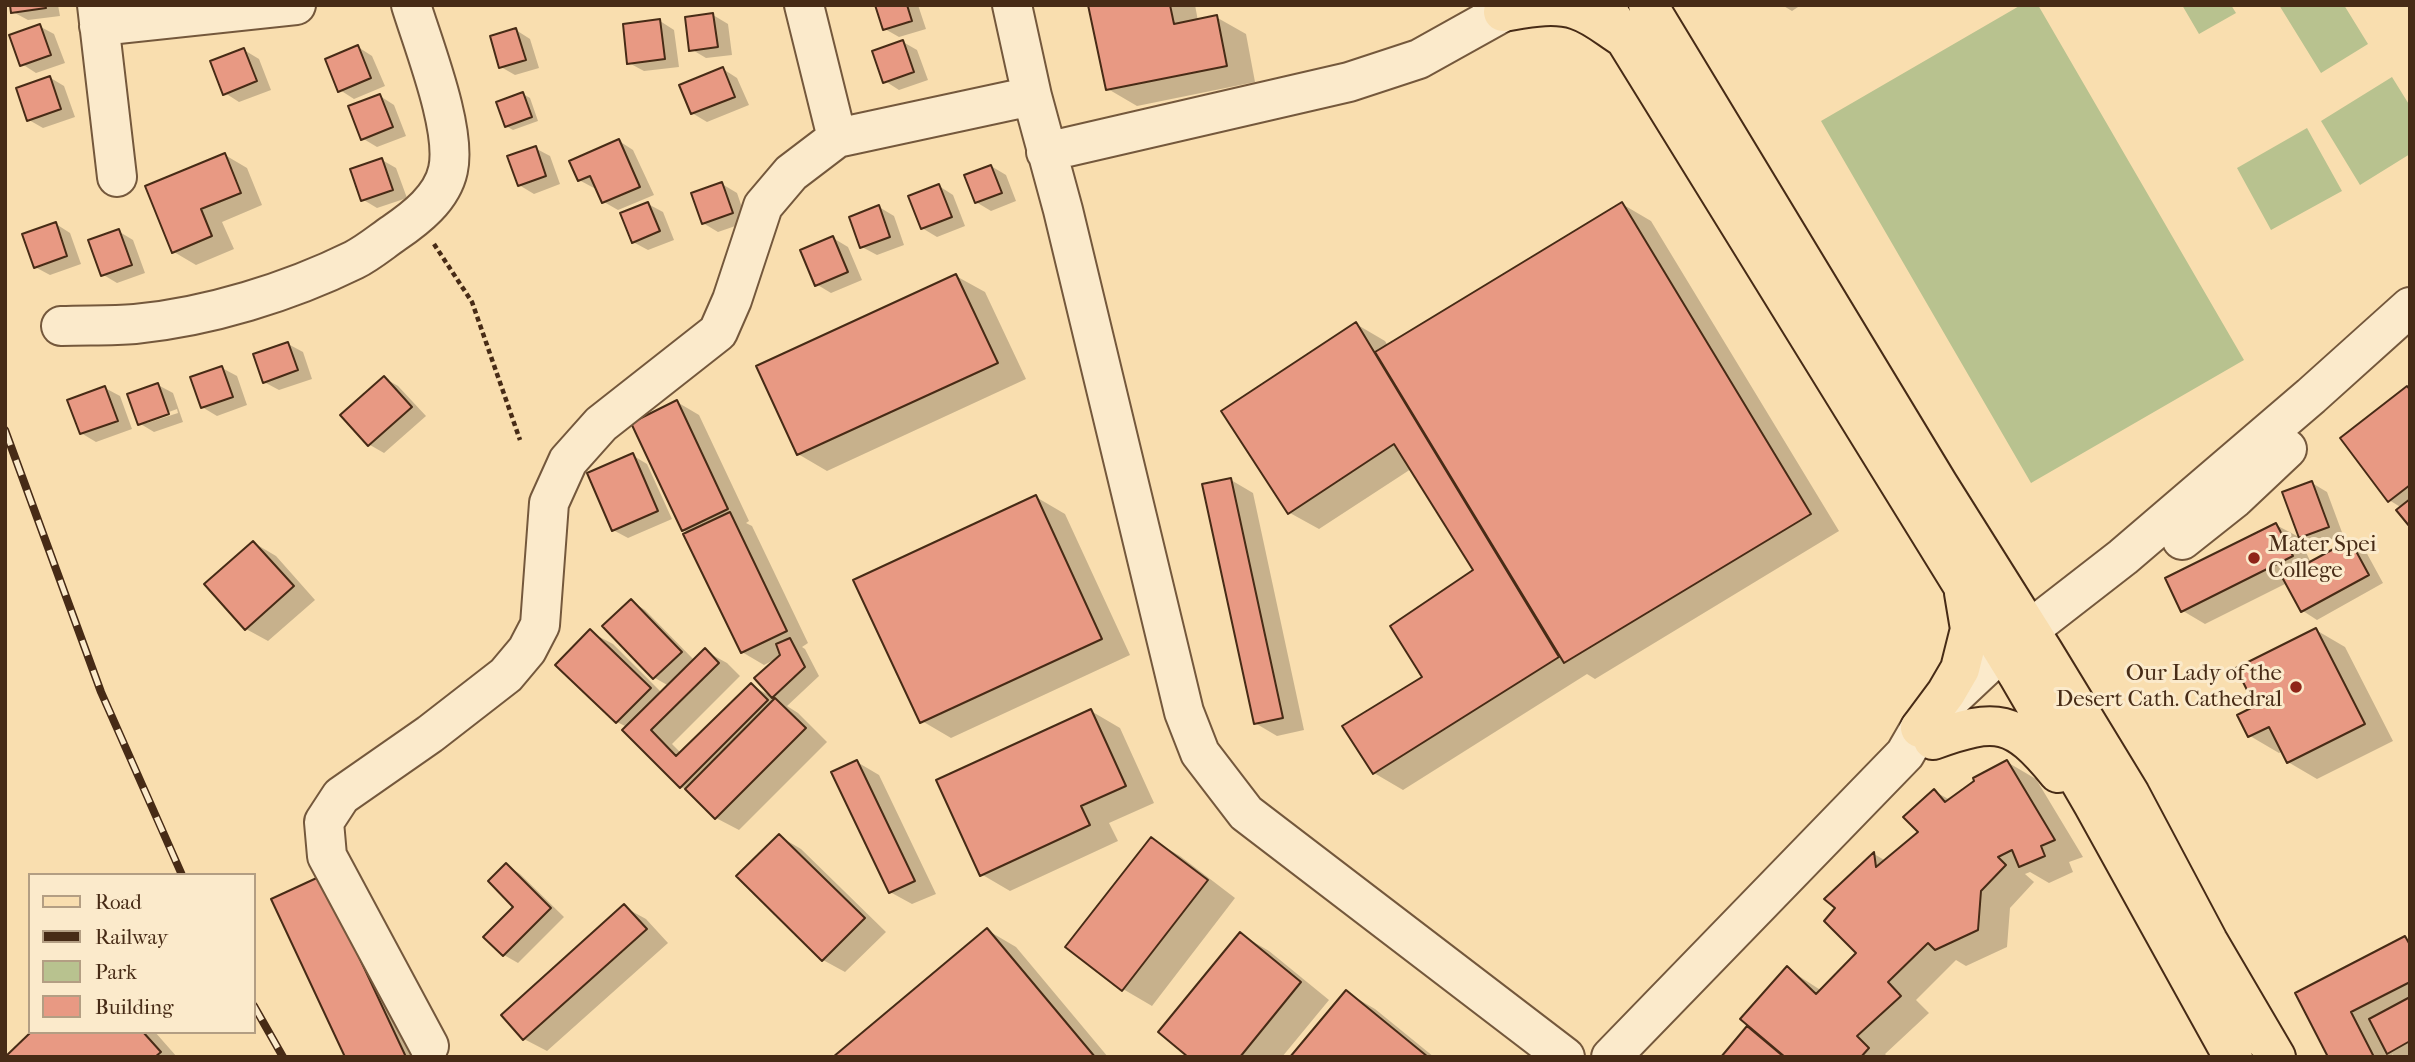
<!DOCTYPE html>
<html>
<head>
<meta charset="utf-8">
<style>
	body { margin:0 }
	#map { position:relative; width:2415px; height:1062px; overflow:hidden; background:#f9deaf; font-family:"IM FELL French Canon",serif }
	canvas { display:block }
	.frame { position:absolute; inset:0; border:7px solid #472b16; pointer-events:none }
	.legend { position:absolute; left:28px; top:873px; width:228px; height:161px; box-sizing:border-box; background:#fbeacb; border:2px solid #b39e83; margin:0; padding:9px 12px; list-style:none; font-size:21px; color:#472b16 }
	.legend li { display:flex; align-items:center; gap:14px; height:35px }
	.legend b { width:35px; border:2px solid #b39e83 }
</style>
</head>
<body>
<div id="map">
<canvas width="2415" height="1062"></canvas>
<div class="frame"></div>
<ul class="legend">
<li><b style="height:9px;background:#f9deaf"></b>Road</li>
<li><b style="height:9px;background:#472b16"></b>Railway</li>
<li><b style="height:19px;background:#b8c28f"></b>Park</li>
<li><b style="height:19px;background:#e89983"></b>Building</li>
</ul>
</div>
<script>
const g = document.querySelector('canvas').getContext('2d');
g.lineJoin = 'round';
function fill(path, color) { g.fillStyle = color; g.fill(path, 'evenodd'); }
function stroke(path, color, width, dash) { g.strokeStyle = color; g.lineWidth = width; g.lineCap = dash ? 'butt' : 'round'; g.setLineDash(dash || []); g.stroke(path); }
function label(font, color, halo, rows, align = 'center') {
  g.font = font + ' "IM FELL French Canon",serif'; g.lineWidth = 6; g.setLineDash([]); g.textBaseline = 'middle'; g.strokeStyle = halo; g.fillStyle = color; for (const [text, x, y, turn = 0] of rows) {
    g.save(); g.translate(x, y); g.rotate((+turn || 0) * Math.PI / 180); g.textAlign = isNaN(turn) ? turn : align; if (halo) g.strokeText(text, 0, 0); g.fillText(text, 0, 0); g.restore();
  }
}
fill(new Path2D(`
	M2021,5H2038L2244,360L2031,483L1821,121Z
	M2182,5H2231L2236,13L2199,34Z
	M2279,5H2344L2368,44L2321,73Z
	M2392,77L2410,106V154L2360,185L2321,121Z
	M2307,128L2342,191L2271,230L2237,168Z`), '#b8c28f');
fill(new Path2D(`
	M12,5H58L60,16L28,20L13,12Z
	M877,5H918L926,29L899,37L885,29Z
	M1089,5H1195L1198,21L1216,17L1246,34L1255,82L1137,106L1108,89Z
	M1782,5H1801L1792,11Z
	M713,15L728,24L732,55L706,58L691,49Z
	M660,21L674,30L679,67L644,71L629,63Z
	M39,26L54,34L65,63L36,73L22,64Z
	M516,30L530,39L539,68L515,75L501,67Z
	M903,42L917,50L928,80L899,90L885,81Z
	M358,47L372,56L385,86L354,99L340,90Z
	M244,50L259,59L271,90L239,102L225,93Z
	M723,69L737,78L749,105L707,122L692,113Z
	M49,77L64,86L75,117L43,128L29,120Z
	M523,94L530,98L538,121L513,130L506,126Z
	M380,96L394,105L406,136L377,147L362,138Z
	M619,141L633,150L654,195L618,210L604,202L597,187L594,188L579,180Z
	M535,148L550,156L560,184L534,194L519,185Z
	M225,155L247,168L262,205L222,222L234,249L196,265L174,252Z
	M382,160L396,168L407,198L377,208L362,199Z
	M991,166L1006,175L1016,201L991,211L976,202Z
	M722,184L737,193L747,222L718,232L703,223Z
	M939,186L953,195L965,226L937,237L922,228Z
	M648,204L663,212L674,240L648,250L633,242Z
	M1622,204L1651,221L1839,531L1595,679L1587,674L1403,790L1374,773L1425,677L1475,570L1411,469L1319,529L1290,513L1356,324L1385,341L1388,346Z
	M879,207L894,216L904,245L877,255L862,247Z
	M56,224L70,233L81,264L50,275L35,267Z
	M118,231L133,240L145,273L117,283L102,274Z
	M833,238L848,247L862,280L831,293L816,284Z
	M956,276L985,292L1026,379L827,471L798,454Z
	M288,344L303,352L312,379L279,390L264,382Z
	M222,368L237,376L247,405L217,416L202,407Z
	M384,378L398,386L426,416L384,453L370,445L342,415Z
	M158,385L173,393L183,422L154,432L139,423ZM177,409L178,413L147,423V420Z
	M105,388L120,396L132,429L96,442L81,433Z
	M2410,390V524L2402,508L2389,500Z
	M677,402L699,415L749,521L746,523L752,526L808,643L802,647L805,649L819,676L787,706L798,713L827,742L739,830L716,818L690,792L681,787L627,727L617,722L590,632L613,644L662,693L669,686L655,678L605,626L631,601L645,610L695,661L705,651L727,663L740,676L672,744L682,754L751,685L774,698L756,678L776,659L764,665L742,652L689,533L683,530Z
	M632,455L647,464L672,519L628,538L613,530Z
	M1231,480L1253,493L1304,730L1277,736L1255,723Z
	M2312,483L2327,492L2343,535L2315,545L2301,537Z
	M1036,497L1065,514L1130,655L951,738L922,721Z
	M2276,525L2299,537L2311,563L2350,542L2365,550L2383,583L2317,620L2303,611L2287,583L2205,624L2183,611Z
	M254,543L276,556L315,600L268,641L246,629Z
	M2316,630L2345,647L2393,741L2317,779L2288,762L2283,751L2279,753L2250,736L2257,706Z
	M1091,711L1120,728L1154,803L1109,823L1118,841L1010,891L981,874Z
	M857,762L879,775L936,894L912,904L890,892Z
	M2007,762L2036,779L2083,857L2069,862L2073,872L2049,883L2030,872L2025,874L2034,882L2010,908L2007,947L1966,966L1956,960L1916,1000L1929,1013L1885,1054L1888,1057H1723L1750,1025L1788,969L1822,991L1858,953L1838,908L1827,899L1874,854L1886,861L1921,832L1934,791L1950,800Z
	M779,836L801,849L886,932L845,972L823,960Z
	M1151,839L1180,856L1235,898L1152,1006L1123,989Z
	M506,865L520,874L564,917L518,963L504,955L516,907Z
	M321,878L426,1057H347Z
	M624,907L646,919L668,943L547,1051L524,1039Z
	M987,930L1016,947L1108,1057H836Z
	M1240,934L1269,951L1329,1000L1282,1057H1191Z
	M2405,938L2410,941V1057H2396L2392,1054L2393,1057H2330L2297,994Z
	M1346,992L1375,1009L1434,1057H1292Z
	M34,1032H155L177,1057H7Z`), '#0003');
const building = new Path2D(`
	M10,5H45L46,8L11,13Z
	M875,5H907L912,21L883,30Z
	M1088,5H1170L1174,24L1217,15L1227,66L1106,90Z
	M713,13L718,47L689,51L685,17Z
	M660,19L665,59L627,64L623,24Z
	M40,24L51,55L20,66L9,35Z
	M516,28L526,60L499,68L490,36Z
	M903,40L914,72L883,83L872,51Z
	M358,45L371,78L338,92L325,59Z
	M244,48L257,81L223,95L210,61Z
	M723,67L735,97L691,114L679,85Z
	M50,76L61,109L27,121L16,88Z
	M523,92L532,117L505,127L496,102Z
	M380,94L393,127L361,140L348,106Z
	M619,139L640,187L602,203L590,176L578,181L569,161Z
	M536,146L546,176L518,186L507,156Z
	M225,153L241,193L201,209L212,236L172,253L145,186Z
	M382,158L393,190L361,201L350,169Z
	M991,165L1002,193L975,203L964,175Z
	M722,182L733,213L702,224L691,193Z
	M939,184L952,217L921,229L908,196Z
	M648,202L660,231L632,243L620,213Z
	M1622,202L1811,514L1564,663L1375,352Z
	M879,205L890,237L860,248L849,217Z
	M56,222L67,256L34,268L22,234Z
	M119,229L132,265L101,276L88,240Z
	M833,236L848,272L815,286L800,250Z
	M956,274L998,363L797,455L756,366Z
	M1356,322L1559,657L1373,774L1342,726L1422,677L1390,626L1473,570L1394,444L1288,514L1221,411Z
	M288,342L298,370L263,383L253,354Z
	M222,366L233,397L201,408L190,377Z
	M384,376L412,407L368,446L340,415Z
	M158,383L169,414L138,425L127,394Z
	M105,386L118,421L80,434L67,400Z
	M2407,386L2410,390V485L2388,502L2340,438Z
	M677,400L728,509L682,531L631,423Z
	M633,453L658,511L612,531L587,473Z
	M1231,478L1283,718L1254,724L1202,484Z
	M2312,481L2329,527L2299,538L2282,492Z
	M1036,495L1102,639L920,723L853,580Z
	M2410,499V527L2396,510Z
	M730,512L787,631L741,653L683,534Z
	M2276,523L2293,556L2181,612L2165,578Z
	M2350,540L2369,575L2301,612L2282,577Z
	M253,541L294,586L245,630L204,584Z
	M631,599L682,652L653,679L602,626Z
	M2316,628L2365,724L2287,763L2269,727L2248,737L2237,715L2255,706L2236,668Z
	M590,629L651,688L616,723L555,665Z
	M790,638L805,667L772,698L754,678L780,655L776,644Z
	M705,648L719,663L651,730L676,756L751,683L768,700L680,788L622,730Z
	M775,698L806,728L715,819L685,789Z
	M1091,709L1126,786L1081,806L1090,825L980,876L936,780Z
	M857,760L915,881L889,893L831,772Z
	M2007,760L2055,840L2041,846L2045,856L2019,867L2012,850L1998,857L2006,865L1981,891L1978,930L1935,950L1928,943L1888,982L1901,996L1857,1036L1869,1048L1861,1057H1785L1740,1019L1787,966L1816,994L1856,953L1824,921L1835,908L1824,899L1874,852L1876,867L1918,832L1903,817L1934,789L1945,802L1974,781L1973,778Z
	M779,834L865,918L822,961L736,876Z
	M1151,837L1208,880L1122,991L1065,947Z
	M506,863L551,908L503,956L483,937L513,907L488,881Z
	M321,876L406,1057H345L271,899Z
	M624,904L647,929L523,1040L501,1015Z
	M987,928L1095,1057H833Z
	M1240,932L1301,982L1240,1057H1188L1158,1032Z
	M2405,936L2410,945V982L2351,1012L2374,1057H2328L2295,993Z
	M1346,990L1428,1057H1290Z
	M2410,997V1041L2387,1054L2369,1019Z
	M1747,1026L1784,1057H1721Z
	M31,1032H143L161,1052L155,1057H5Z`);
fill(building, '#e89983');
stroke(building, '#472b16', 2);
const minor = new Path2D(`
	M97,5L117,177
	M804,5L837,138
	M1012,5L1032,96L1063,210L1184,712L1200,753L1246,813L1565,1057
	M99,26L296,5
	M1046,152L1349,82L1419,59L1516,5
	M61,326C85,325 111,326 135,324C208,317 289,292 354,260C368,253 381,242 394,233C416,218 442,198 448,170C457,130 424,47 411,5
	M2182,540L2235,498L2287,449
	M429,1046L327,856L324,822L341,796L430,734L506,675L527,650L540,625L549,503L568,461L601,424L718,332L732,300L763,206L791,173L837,138L1032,96
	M1611,1057L1905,754L1920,728L2002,651L2123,557L2311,396L2410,307`);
const major = new Path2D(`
	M1604,5L2018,675L2093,804L2233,1057
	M1648,5L1938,484L2043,651L2130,794L2208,941L2276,1057
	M1503,12C1527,8 1554,2 1577,10C1593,15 1607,27 1621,36
	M1920,728L1946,693L1960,669L1970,629L1964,593
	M1933,740C1997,717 2014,719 2058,773`);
stroke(minor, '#74583c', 42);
stroke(major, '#472b16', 42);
stroke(new Path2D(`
	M434,244L472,302L520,440`), '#472b16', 4.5, [5, 3.5]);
stroke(minor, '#fbeacb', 38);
stroke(major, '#f9deaf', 38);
const rail = new Path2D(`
	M5,430L101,692L182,875
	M254,1006L283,1057`);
stroke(rail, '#472b16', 8);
stroke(rail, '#fbeacb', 5, [16]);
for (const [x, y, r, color] of [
	[2254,558,7,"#8f2418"],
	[2296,687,7,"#8f2418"]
]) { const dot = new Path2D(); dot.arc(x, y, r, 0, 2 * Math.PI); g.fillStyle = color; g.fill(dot); stroke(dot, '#fbeacb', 2.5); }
label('23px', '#472b16', '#fbeacb', [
	["Mater Spei",2268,545],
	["College",2268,571],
	["Our Lady of the",2282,674,"right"],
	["Desert Cath. Cathedral",2282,700,"right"]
], 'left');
</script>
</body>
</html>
